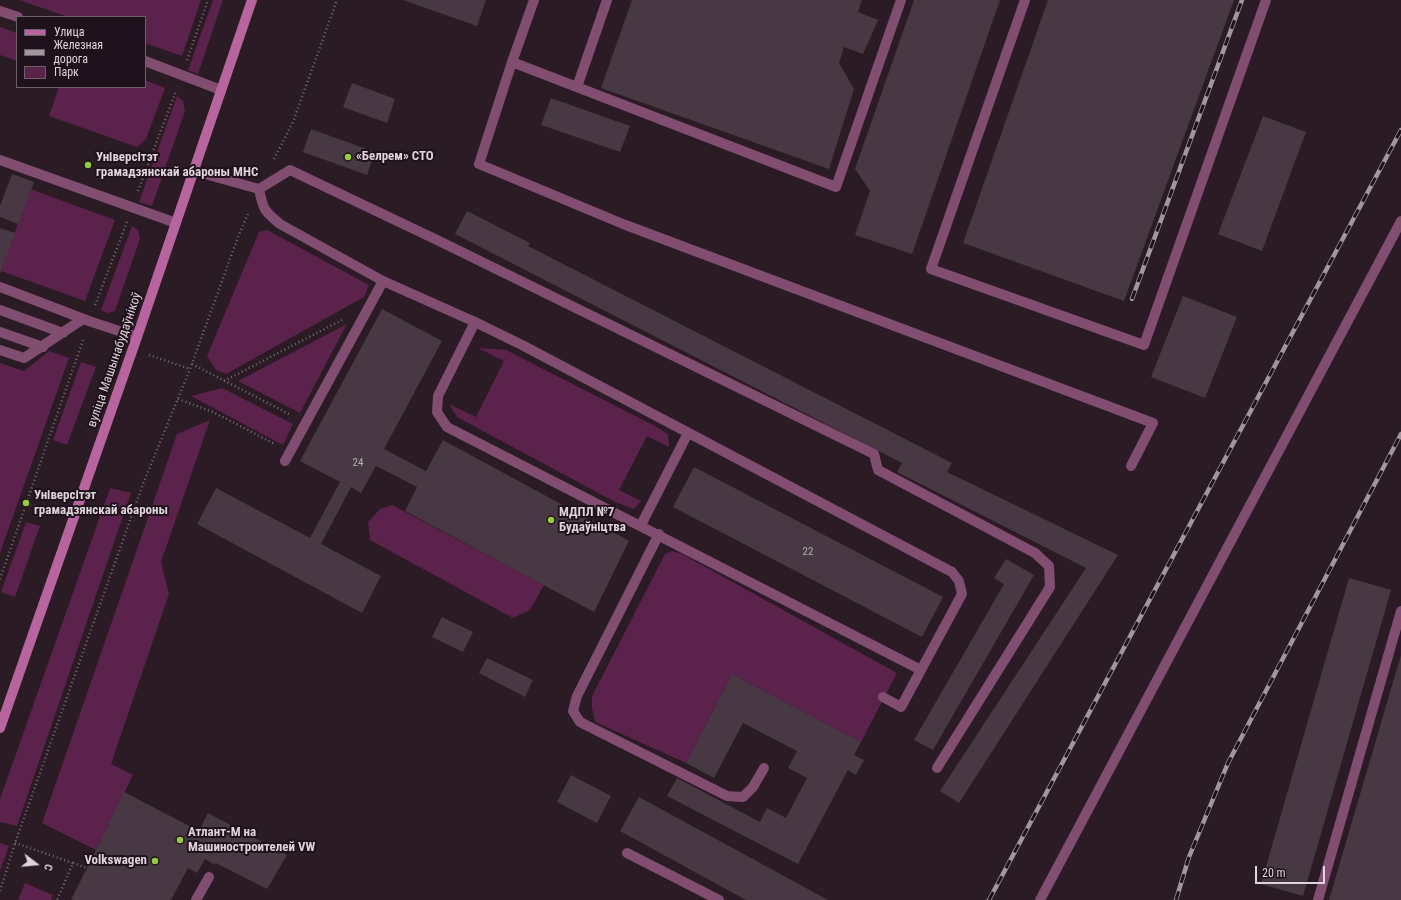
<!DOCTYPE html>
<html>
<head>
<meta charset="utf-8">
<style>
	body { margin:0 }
	#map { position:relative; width:1401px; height:900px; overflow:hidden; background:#2a1b25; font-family:"Roboto Condensed",sans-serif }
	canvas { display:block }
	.legend { position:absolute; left:16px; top:16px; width:130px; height:72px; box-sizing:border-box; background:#20121c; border:1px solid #6c6068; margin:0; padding:5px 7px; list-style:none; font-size:12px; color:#dfd4db }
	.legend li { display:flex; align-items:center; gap:8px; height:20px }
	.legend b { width:20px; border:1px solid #6c6068 }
	.north { position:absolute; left:16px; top:844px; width:40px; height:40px; -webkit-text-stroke:3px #20121c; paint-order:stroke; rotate:106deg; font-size:11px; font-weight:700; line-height:16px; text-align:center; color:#dfd4db }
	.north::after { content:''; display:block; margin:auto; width:14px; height:18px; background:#dfd4db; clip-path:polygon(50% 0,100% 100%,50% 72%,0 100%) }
	.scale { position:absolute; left:1255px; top:866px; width:70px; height:18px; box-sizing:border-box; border:2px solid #dfd4db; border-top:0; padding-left:5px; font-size:12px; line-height:14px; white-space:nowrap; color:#dfd4db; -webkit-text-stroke:3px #20121c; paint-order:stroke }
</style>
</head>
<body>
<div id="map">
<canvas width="1401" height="900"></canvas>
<ul class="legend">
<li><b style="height:5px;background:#b7649f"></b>Улица</li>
<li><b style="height:5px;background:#a3979f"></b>Железная дорога</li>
<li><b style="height:11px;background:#5b224b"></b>Парк</li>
</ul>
<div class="north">С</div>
<div class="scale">20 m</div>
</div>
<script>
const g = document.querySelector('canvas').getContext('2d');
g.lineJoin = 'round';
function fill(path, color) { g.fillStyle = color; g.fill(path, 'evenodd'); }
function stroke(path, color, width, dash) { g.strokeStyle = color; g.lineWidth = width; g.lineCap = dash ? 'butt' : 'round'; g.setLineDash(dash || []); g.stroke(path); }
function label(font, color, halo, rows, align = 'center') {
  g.font = font + ' "Roboto Condensed",sans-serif'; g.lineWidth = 4; g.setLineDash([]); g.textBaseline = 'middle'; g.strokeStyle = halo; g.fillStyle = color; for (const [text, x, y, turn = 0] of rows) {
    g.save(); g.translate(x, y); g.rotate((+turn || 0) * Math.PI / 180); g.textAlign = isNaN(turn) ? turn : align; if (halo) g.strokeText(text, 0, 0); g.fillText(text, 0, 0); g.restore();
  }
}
fill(new Path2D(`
	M19,0H201L182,56L145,43V17H68Z
	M213,0H223L198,74L188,70Z
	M0,27L17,33V61L0,55Z
	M145,80L165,88L146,139L137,147L49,116L59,87H145Z
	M177,96L183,101L185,111L152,206L139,202Z
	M30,189L115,220L85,301L1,271Z
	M132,226L138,230L140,239L115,311L108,313L101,310Z
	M267,230L369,285L364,297L226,374L216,370L207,356L259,232Z
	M347,324L300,413L238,381Z
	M478,348L506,350L655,426L668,434L669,447L647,436L619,490L641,501L634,509L615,502L457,417L449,404L476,417L504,361Z
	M49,351L69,358L0,553V363L24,371Z
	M81,362L96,367L67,445L53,440Z
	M222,388L293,424L283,445L191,396Z
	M210,420L161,562L169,594L111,764L133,775L96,850L42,823L177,434Z
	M110,488L131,493L17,826L0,822V799Z
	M392,505L544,585L530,610L513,618L370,540L368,522L380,509Z
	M26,522L40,526L15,597L1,592Z
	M672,551L682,554L897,673L861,742L732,674L686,763L595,722L592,708V696L665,554Z
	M0,843L9,846L0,871Z
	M25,883L53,895L51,900H18Z`), '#5b224b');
fill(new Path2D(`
	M403,0H486L477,26Z
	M632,0H862L858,12L878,20L863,54L844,47L839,63L854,89L829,169L601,88Z
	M914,0H1000L912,254L855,235L870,191L855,169Z
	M1048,0H1234L1124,301L963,243Z
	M352,83L395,99L387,123L343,107Z
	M551,98L630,126L620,152L541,125Z
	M1263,116L1306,132L1262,251L1218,234Z
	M311,129L375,152L367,175L303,152Z
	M12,174L34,182L18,224L0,217V206Z
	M467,211L530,243L528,246L952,463L947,472L1118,555L959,803L940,791L1086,568L897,472L902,463L455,234Z
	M0,228L15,233L0,274Z
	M1183,296L1237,317L1205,398L1151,377Z
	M382,309L442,341L384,449L426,471L443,440L629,541L594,612L405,511L417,487L376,466L361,493L351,487L321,544L381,576L362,613L197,524L216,488L310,538L340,482L300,461Z
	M694,467L943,597L922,637L673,507Z
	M1006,559L1034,575L933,750L914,740L1004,584L994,578Z
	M1349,578L1391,590L1303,896L1261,884Z
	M442,617L473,632L463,652L432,637Z
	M1401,656V900H1329L1401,655Z
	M487,658L533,680L525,697L479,673Z
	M732,674L861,742L854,755L864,760L856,775L848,770L798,864L667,796L677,778L760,822L767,808L786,818L807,778L788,768L797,751L743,723L714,778L686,763Z
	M571,775L611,796L597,823L557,802Z
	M124,792L199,831L208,813L287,855L267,889L216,863L215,865L205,859L197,873L188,868L171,900H71L96,850Z
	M639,797L828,900H746L620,831Z`), '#483843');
stroke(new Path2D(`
	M187,60L208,0
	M274,159L293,122L337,0
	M138,191L176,91
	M95,305L127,222
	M149,355L190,369
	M192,364L291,415
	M224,381L342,320
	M178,399L213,412L275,444
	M26,503L58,514
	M0,579L83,340
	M15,843L73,863L57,900
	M73,863L87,868
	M0,891L15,843L143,484L190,369L238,237L248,214`), '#776a72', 2.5, [1, 3]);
stroke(new Path2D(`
	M534,0L512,62L836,187L901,0
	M1025,0L931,269L1144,345L1266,0
	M0,11L18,17
	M145,61L221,90
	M512,62L479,164L623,224L1153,423L1131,466
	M577,87L607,0
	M0,160L176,223
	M194,171L259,189L290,170L437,240L874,454L878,470L1035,553L1049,566L1050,587L937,768
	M259,189C263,209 264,211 280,224L383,281L475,322L522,345L952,572L959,581L962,594L921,670L447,427L437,412L438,396L475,322
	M0,287L89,321L137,337
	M0,310L63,333
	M0,332L43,347
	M0,350L24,358L83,319
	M285,461L383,281
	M641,525L688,433
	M659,534L577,696L573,711L580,722L727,796L743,797L753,787L764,768
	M883,697L901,707L921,670
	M627,853L719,900
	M196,900L209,877
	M1040,900L1401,221
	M1318,900L1401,611`), '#814d71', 10);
stroke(new Path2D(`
	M0,728L137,337L252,0`), '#b7649f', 10);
const rail = new Path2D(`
	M1132,299L1242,0
	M989,900L1401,130
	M1176,900L1189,857L1228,763L1401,434`);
stroke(rail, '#a3979f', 4.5);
stroke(rail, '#20121c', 3, [9]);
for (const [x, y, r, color] of [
	[348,157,4,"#92cd3e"],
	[88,165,4,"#92cd3e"],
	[26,503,4,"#92cd3e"],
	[551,520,4,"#92cd3e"],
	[180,840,4,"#92cd3e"],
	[155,861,4,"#92cd3e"]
]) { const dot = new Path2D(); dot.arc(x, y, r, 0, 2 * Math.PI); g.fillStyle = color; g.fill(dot); stroke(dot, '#20121c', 1.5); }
label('11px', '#b9adb5', null, [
	["24",358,463],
	["22",808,552]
]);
label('bold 13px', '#dfd4db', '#20121c', [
	["«Белрем» СТО",356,157],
	["Універсітэт",96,158],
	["грамадзянскай абароны МНС",96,173],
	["Універсітэт",34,496],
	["грамадзянскай абароны",34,511],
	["МДПЛ №7",559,513],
	["Будаўніцтва",559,528],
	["Атлант-М на",188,833],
	["Машиностроителей VW",188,848],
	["Volkswagen",147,861,"right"]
], 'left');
label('13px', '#dfd4db', '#20121c', [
	["вуліца Машынабудаўнікоў",115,360,-71]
]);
</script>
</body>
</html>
